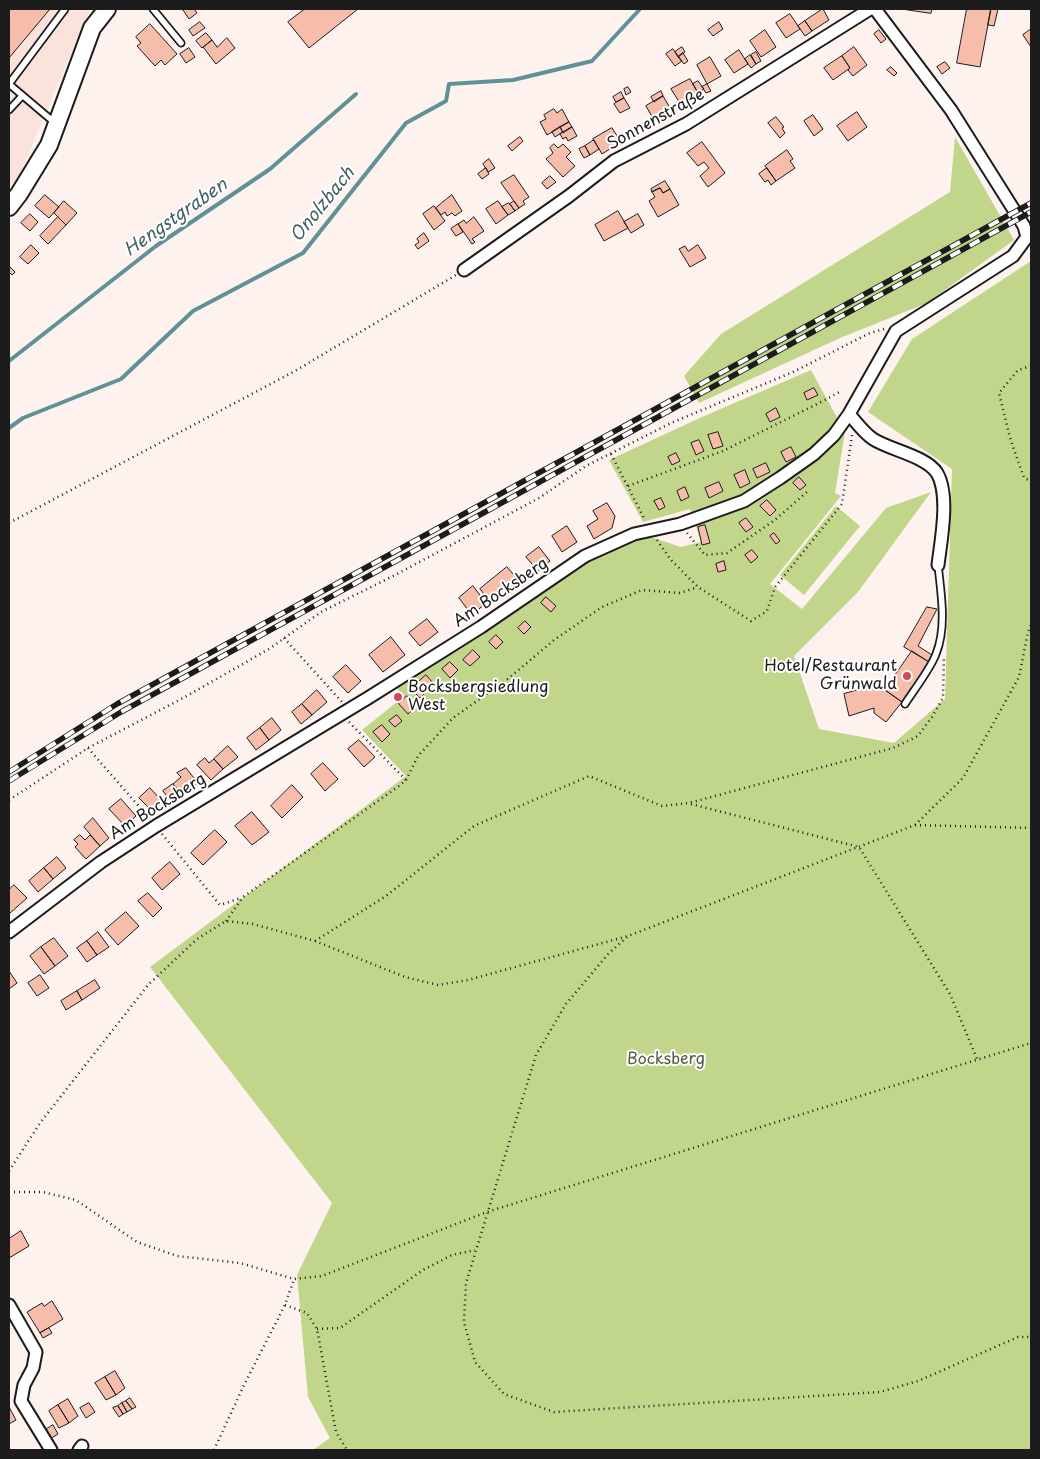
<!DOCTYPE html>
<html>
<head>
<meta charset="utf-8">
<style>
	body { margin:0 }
	#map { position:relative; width:1040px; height:1459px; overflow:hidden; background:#fdf2ee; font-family:"Playpen Sans",sans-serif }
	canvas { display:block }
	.frame { position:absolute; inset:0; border:10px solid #1c1c1c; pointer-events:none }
</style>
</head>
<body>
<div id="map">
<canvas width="1040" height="1459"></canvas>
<div class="frame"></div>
</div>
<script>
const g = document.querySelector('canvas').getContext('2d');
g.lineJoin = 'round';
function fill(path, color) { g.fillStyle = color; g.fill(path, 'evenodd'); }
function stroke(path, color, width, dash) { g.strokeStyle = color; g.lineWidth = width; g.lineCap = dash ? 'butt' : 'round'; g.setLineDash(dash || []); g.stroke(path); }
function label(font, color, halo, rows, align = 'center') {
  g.font = font + ' "Playpen Sans",sans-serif'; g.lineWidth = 4; g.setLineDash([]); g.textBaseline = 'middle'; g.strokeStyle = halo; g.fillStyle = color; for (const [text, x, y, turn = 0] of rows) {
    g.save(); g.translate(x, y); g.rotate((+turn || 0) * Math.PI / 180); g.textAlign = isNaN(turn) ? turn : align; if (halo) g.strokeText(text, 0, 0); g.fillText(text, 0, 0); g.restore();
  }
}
fill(new Path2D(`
	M9,9H91L81,29L18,179L9,190Z`), '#fbe2da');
fill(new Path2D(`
	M955,137L1014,240L927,303L840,338L699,403L684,376L721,334L950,192Z
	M1031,261V1450H313L330,1438L308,1397L297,1275L332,1203L150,967L406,776L362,730L403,697L396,687L586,562L645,535L681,547L701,542L690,509L643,522L609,460L702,417L811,370L845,432L835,493L841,496L770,584L802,609L886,508L931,492L858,592L794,656L819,729L894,743L945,699L952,469L868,412L912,339Z
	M836,506L860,526L804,595L780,575Z`), '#c2d68b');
stroke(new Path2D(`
	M9,361L156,246L270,169L356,94
	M9,428L23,418L121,379L193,311L303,253L406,123L446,101L449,84L513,80L592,61L640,9`), '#609197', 4);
const building = new Path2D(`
	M9,9H50L9,58Z
	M185,9H194L197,13L189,19L183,10Z
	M305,9H358L309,48L288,22Z
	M823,9L829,20L812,31L805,21Z
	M902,9H932L931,13Z
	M967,9H991L980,67L957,63Z
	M991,9H998L994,26L988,25Z
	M790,14L800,29L786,38L776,23Z
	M805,21L812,31L805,36L798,26Z
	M200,22L205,28L193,36L189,30Z
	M719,22L723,29L713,36L708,30Z
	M150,24L177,54L165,65L161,60L155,66L137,46L141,43L136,37Z
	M1031,29V47L1023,35Z
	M765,30L776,47L761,57L750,41Z
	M879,30L886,39L881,43L874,34Z
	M206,33L212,40L202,48L196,41Z
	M227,38L235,48L216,64L203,47L212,40L217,47Z
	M682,47L685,52L678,57L675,52Z
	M854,47L867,65L853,76L848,70L850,68L842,56Z
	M189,48L195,57L186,63L180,54Z
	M673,49L682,61L675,66L666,54Z
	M739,50L748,64L734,73L725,60Z
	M756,52L761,61L756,64L751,55Z
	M683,53L688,61L684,64L678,57Z
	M750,55L756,64L751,68L745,59Z
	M842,56L850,68L833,80L824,68Z
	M710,57L721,76L707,84L697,65Z
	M945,62L950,68L942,74L937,67Z
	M891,67L897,73L894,76L887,70Z
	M690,79L698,93L680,103L671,89Z
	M698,81L704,89L698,93L693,84Z
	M707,84L711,91L706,93L702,87Z
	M628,87L631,92L626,95L624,89Z
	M661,91L663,96L654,102L651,97Z
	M621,92L624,98L616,102L613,97Z
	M663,96L673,113L655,122L646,106Z
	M624,98L630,108L620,113L614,104Z
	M554,109L557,113L562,109L569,122L547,135L540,122L546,119L544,115Z
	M857,112L867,127L848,141L837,126Z
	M813,115L823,129L814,136L804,121Z
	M776,117L784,127L782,128L785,133L780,138L768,123Z
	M569,122L572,127L563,133L560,127Z
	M560,127L563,132L555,137L552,132Z
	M572,127L577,136L568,141L566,137L563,139L560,134Z
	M612,128L621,142L602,154L593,139Z
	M520,137L523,141L512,151L508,146Z
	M594,140L599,149L590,155L585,146Z
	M702,142L725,173L708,187L700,176L709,168L704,162L698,166L687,153Z
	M554,144L558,148L563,144L571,152L566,157L575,166L563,177L546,159L553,153L550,148Z
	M585,146L590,155L584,158L579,149Z
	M787,150L793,159L790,161L795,168L776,181L765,166Z
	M489,159L495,168L488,172L483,164Z
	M486,168L489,174L482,179L478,174Z
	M767,168L776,181L771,185L768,180L765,182L759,174Z
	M514,175L529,197L523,201L525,204L519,208L501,183Z
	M550,176L556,182L547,189L542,183Z
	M665,181L670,189L663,193L660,188L652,192L651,189Z
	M660,188L663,193L670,189L679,205L658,217L649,201L655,197L652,192Z
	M45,195L59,207L49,218L35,206Z
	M452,195L462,211L455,216L452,213L447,216L445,212L441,215L436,208Z
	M64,201L77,213L66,225L54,213Z
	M498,201L508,215L496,224L486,209Z
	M514,201L519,208L515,211L510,204Z
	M509,203L515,211L508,215L502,207Z
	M434,206L445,221L434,230L423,214Z
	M618,211L628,228L604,241L595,225Z
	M30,214L38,222L30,231L21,223Z
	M638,214L644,225L631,233L624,222Z
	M58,217L66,225L48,244L40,236Z
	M474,217L484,231L472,239L475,242L472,244L458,224L464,220L466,223Z
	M458,224L463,232L456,236L451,229Z
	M424,233L429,241L418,249L415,245L419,242L417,239Z
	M31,245L39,253L28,264L20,257Z
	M698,245L706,258L690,267L679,249L685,246L688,251Z
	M9,266L15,272L12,275L9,272Z
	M814,388L818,395L807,400L804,393Z
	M776,408L780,417L770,422L766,414Z
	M718,432L723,446L713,449L708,435Z
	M699,440L704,451L696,455L691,443Z
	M791,447L796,457L786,462L781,452Z
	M676,453L680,461L672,465L668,457Z
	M766,463L770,472L757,478L753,469Z
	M745,470L750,483L740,488L734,475Z
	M799,477L806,485L800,490L793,483Z
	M719,482L723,491L709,498L705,488Z
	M685,487L689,497L681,501L677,491Z
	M661,498L665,507L659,510L654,501Z
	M767,500L776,510L770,516L760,506Z
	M607,503L615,516L612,528L594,539L587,526L598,519L593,511Z
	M746,518L753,527L746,532L739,523Z
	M705,525L710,543L702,545L698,527Z
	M567,526L577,542L562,552L552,536Z
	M774,533L780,541L776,544L770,536Z
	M539,547L550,561L538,571L526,557Z
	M752,550L758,557L751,563L745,555Z
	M724,561L726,570L718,572L716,564Z
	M507,567L520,582L492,604L480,589Z
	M473,586L486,603L472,615L459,598Z
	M546,597L556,606L551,612L541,603Z
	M927,607L937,609L918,646L932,655L929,662L904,647Z
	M427,619L438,632L420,646L409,633Z
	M525,621L531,627L524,634L518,628Z
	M496,635L503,642L496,649L489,642Z
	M391,637L405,655L383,672L369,655Z
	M473,650L480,657L470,666L463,660Z
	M912,651L929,662L902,702L885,690Z
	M450,662L458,670L450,678L442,669Z
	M346,665L361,681L348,693L333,677Z
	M426,675L434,684L420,698L411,689Z
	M883,683L885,690L902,702L886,722L874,713V708L849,716L844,694Z
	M317,690L327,702L312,715L302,704Z
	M407,696L416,706L408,714L399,704Z
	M302,704L312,715L301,724L292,712Z
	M397,715L402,721L395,727L389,721Z
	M272,718L281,730L269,740L260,728Z
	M382,725L390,734L382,742L373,732Z
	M260,728L269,740L256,750L247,738Z
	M359,740L375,757L364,767L348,749Z
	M228,746L238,757L223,769L214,759Z
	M205,758L209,763L214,759L223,769L211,780L197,765Z
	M323,763L338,779L325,791L311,774Z
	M186,768L198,783L183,796L173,784L181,777L177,773Z
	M173,784L183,796L173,804L163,791Z
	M292,785L303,797L282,818L271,806Z
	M150,788L161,800L151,810L139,798Z
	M121,799L136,816L125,826L109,809Z
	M252,812L269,832L252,845L235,826Z
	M93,818L109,838L100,846L84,827Z
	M215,830L227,842L203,865L191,853Z
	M80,835L85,840L90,835L100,846L86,859L75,847L78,844L74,840Z
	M57,857L66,868L53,879L44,868Z
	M170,862L180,874L162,890L152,878Z
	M44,868L53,879L38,892L29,881Z
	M14,885L27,898L9,914V890Z
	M148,893L162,908L153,917L138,901Z
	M126,912L139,926L118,945L105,930Z
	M98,932L109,947L97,955L87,941Z
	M54,938L68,956L55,966L41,947Z
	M87,941L97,955L87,962L77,948Z
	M41,947L55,966L44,974L30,956Z
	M9,971L17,983L9,989Z
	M40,975L49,988L37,996L28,983Z
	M95,980L100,988L82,1000L77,991Z
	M77,991L82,1000L66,1010L61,1001Z
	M21,1231L29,1246L9,1258V1239Z
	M52,1301L63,1319L40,1333L27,1312L42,1303L44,1306Z
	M49,1328L52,1333L43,1338L40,1333Z
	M115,1371L125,1388L116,1395L105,1377Z
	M105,1377L116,1395L106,1400L95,1383Z
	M130,1398L136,1407L132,1409L126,1401Z
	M68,1399L78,1416L69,1423L58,1405Z
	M126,1401L132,1409L127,1412L122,1403Z
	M89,1403L95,1412L86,1418L80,1408Z
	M122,1403L127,1412L123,1414L118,1406Z
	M58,1405L69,1423L59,1428L49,1411Z
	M118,1406L123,1414L119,1417L113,1408Z
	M9,1407L16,1420L9,1424Z
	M53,1425L58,1434L50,1439L44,1431Z`);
fill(building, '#f6beaa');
stroke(building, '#1c1c1c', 1);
const service = new Path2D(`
	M153,9L181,43
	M9,110L22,96
	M55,123L9,84L65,9
	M905,704C914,690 931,668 936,654C947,627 941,593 938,565`);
const minor = new Path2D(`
	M464,270L569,196L614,161L686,124L870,9
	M849,414C856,422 864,433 873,439C890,450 926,456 937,473C950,495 941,540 938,565
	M9,932L101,862L156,826L368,698L481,627L585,556L634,534L680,524L744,501L780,478L814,454L834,435L849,414L896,331L1013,256L1027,237L1024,226L951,110L875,9
	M9,1305L36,1352L33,1368L24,1385L21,1401L51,1450
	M79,1450L82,1446`);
const secondary = new Path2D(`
	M9,207L19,194L49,145L92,28L107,9`);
stroke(service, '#1c1c1c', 9);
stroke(minor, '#1c1c1c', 15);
stroke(secondary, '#1c1c1c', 20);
stroke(new Path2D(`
	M1031,366L1018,370L999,393L1010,438L1024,478L1031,481
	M611,454L645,520
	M628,486L723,451L827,399L841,391
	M9,523L295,371L456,275
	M687,533L705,555L727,553L775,520L808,491
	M657,540L671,560L698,587L751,621L767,611L775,587L842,504L852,435
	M284,638L342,702
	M349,722L406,780
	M88,748L149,818
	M9,800L88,748L185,697L269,649L321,612L397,574L539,498L586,466L671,423L793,372L870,333L884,329
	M691,804L859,847L950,994L977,1059
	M915,825L1031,828
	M162,834L220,905L241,898
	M226,921L243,897L399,786L406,780L418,756L453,718L509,678L554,640L602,607L642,590L680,593L698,587
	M627,937L609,953L566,1004L536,1055L466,1283L464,1322L475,1362L504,1394L554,1412L880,1392L918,1381L1018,1337H1031
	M315,941L386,896L474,826L589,776L662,806L689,803L893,748L918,736L932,717L943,698L944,657
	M9,1171L40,1123L148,985L197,939L226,921L253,924L315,941L405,977L438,985L468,980L628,936L915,825L963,778L1019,677L1028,632L1031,625
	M9,1192H43L76,1200L137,1242L177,1256L240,1263L294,1279L322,1276L487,1212L1031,1043
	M285,1305L307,1313L317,1329L336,1432L347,1450
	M317,1329L340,1328L423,1270L452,1255L475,1250
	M214,1450L244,1385L285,1305L294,1279`), '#1c1c1c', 2.5, [1, 4]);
stroke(service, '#fff', 5.5);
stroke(minor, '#fff', 11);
stroke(secondary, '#fff', 16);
const rail = new Path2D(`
	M9,772L117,704L1031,203
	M9,781L121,712L1031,212`);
stroke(rail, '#1c1c1c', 5.5);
stroke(rail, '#fff', 4, [11]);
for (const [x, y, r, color] of [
	[907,676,5,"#d1495b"],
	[398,697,5,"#d1495b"]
]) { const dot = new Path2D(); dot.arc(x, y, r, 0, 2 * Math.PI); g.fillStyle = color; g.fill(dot); stroke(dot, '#fff', 2); }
label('16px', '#1c1c1c', '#fff', [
	["Sonnenstraße",656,120,-29],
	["Am Bocksberg",501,593,-34],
	["Am Bocksberg",158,807,-32]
]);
label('16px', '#1c1c1c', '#fff', [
	["Hotel/Restaurant",897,667],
	["Grünwald",897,685],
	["Bocksbergsiedlung",408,688,"left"],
	["West",408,706,"left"]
], 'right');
label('16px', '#565d43', '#fff', [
	["Bocksberg",666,1060]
]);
label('italic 18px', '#446064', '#fff', [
	["Onolzbach",323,205,-51],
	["Hengstgraben",176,218,-35]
]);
</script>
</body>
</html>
